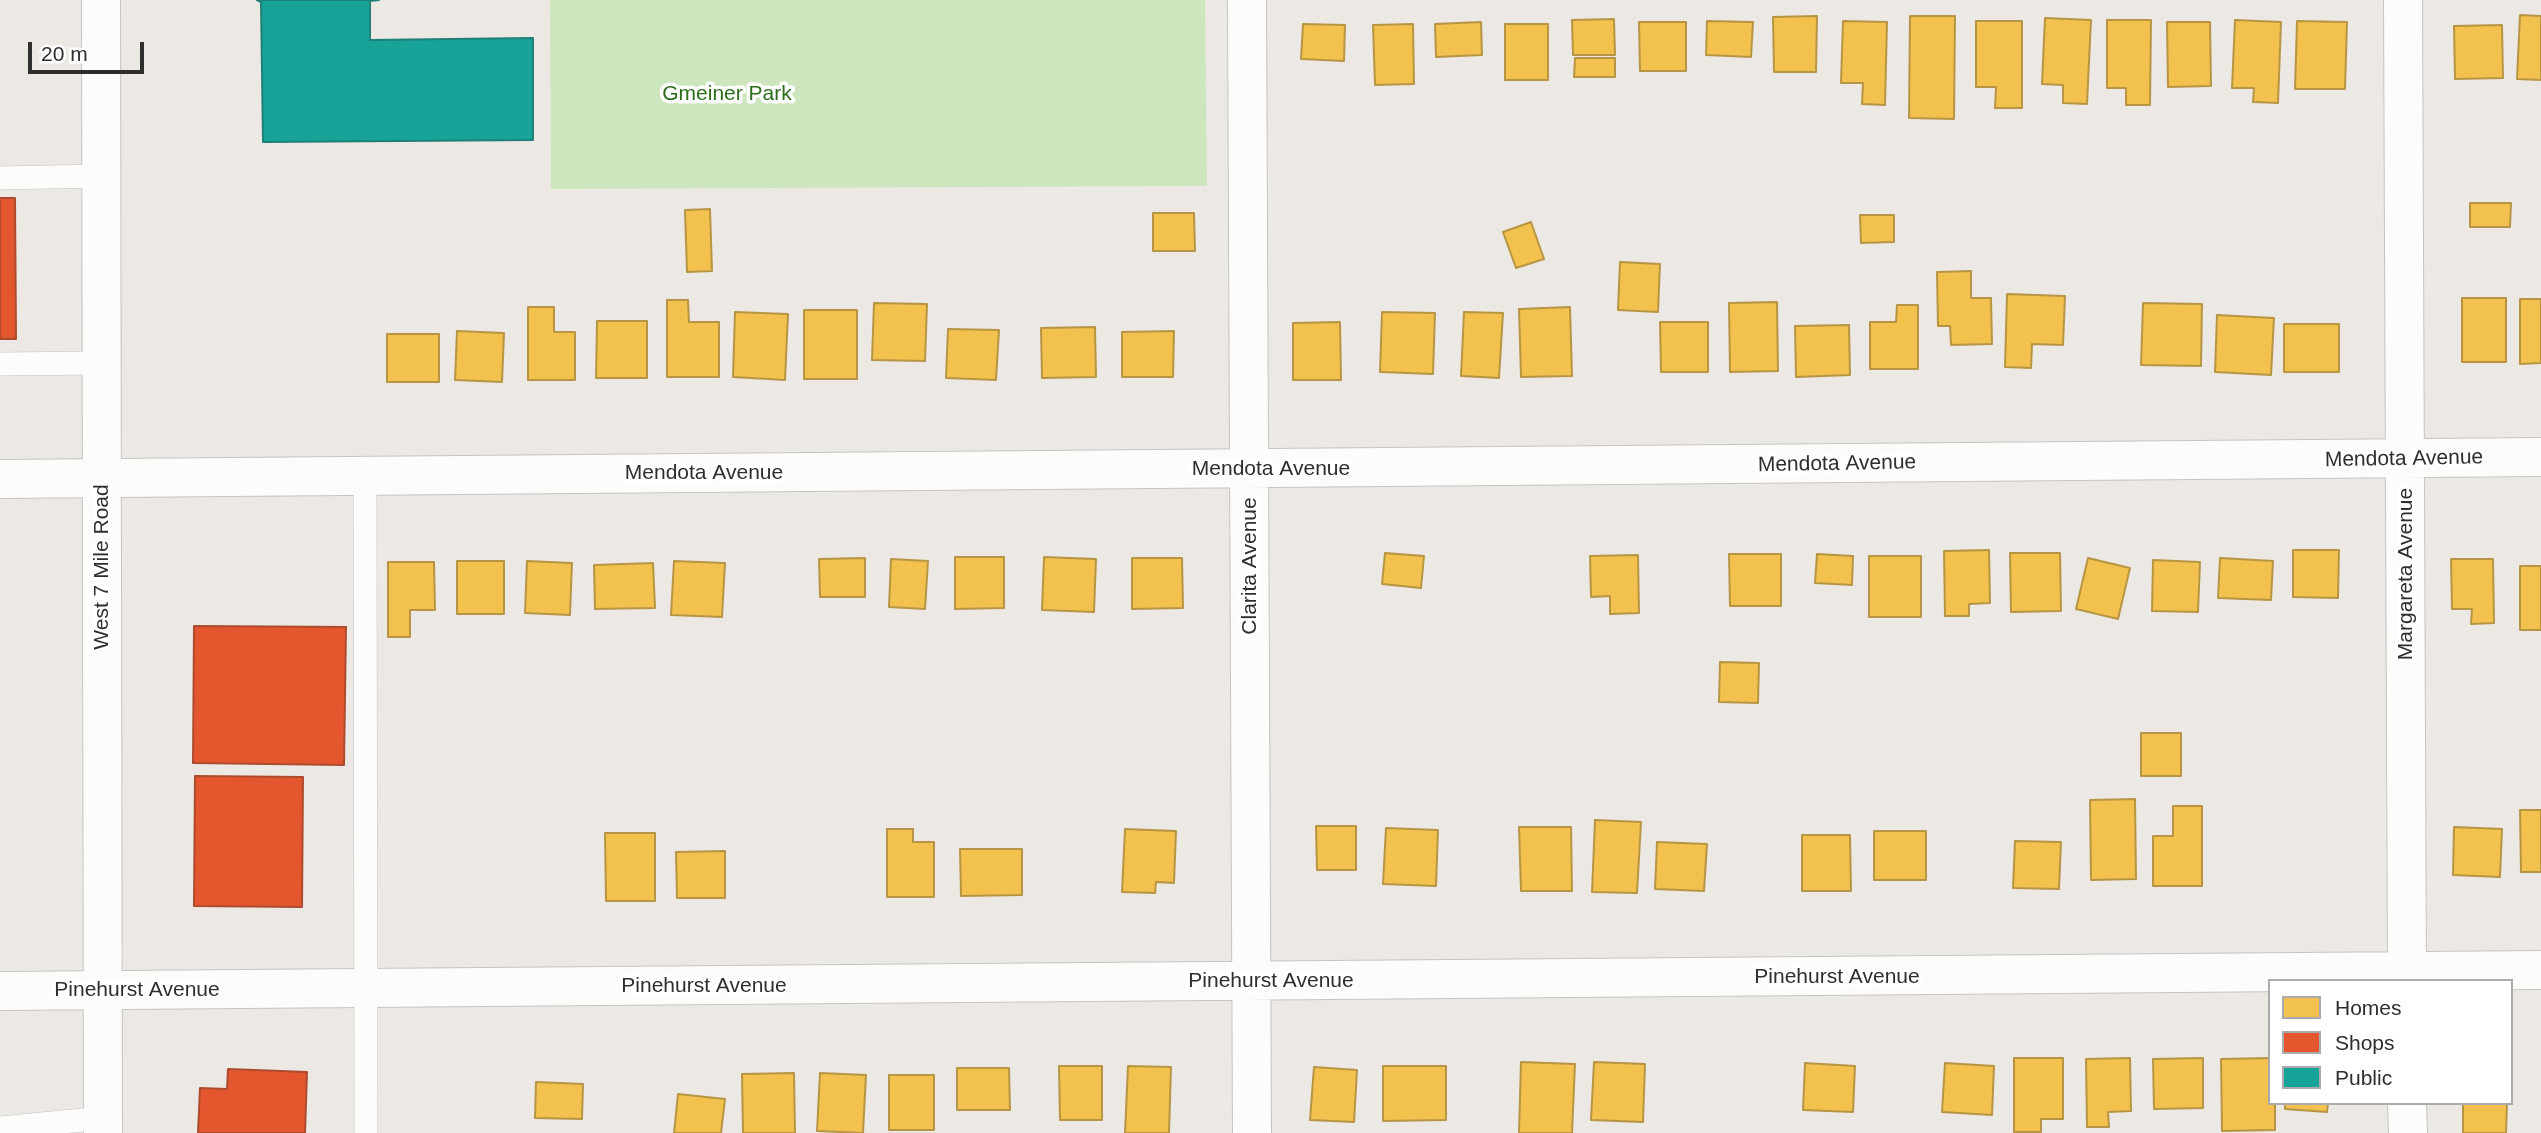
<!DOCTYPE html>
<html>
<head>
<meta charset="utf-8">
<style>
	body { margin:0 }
	#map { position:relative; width:2541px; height:1133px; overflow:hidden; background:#ece8e4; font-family:Helvetica,sans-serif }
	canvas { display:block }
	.legend { position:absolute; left:2268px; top:979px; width:245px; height:126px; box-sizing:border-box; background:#fff; border:2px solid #ababab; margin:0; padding:9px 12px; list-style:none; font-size:21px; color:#2e2e2e }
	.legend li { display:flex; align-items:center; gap:14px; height:35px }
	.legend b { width:35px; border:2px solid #ababab }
	.scale { position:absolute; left:28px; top:42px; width:116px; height:32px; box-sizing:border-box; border:4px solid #2e2e2e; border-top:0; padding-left:9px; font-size:21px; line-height:24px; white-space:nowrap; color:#2e2e2e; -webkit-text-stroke:5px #fff; paint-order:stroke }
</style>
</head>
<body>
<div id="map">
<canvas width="2541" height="1133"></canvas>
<ul class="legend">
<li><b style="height:19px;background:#f2c14e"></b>Homes</li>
<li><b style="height:19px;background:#e4572e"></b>Shops</li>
<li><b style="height:19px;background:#17a398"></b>Public</li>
</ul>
<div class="scale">20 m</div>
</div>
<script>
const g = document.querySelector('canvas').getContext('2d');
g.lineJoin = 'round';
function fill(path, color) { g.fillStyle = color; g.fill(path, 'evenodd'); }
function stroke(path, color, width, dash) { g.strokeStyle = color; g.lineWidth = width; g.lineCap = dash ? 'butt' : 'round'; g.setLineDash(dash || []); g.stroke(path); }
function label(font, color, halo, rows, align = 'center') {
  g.font = font + ' Helvetica,sans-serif'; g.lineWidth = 7; g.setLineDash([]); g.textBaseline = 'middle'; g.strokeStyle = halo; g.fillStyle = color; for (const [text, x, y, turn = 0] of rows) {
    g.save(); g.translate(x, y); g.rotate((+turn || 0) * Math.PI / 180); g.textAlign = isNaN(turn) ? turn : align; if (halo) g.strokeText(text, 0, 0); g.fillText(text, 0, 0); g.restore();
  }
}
fill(new Path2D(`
	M550,0H1205L1207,186L551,189Z`), '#cee6be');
const homes = new Path2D(`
	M2520,15L2541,16V80L2517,79Z
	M1817,16L1816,72H1774L1773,17Z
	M1910,16H1955L1954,119L1909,118Z
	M2045,18L2091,20L2087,104L2063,103V85L2042,84Z
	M1614,19L1615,55H1573L1572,20Z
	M2107,20H2151L2150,105H2126V88H2107Z
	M2235,20L2281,22L2278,103L2253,102L2254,88H2232Z
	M1707,21L1753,22L1751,57L1706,55Z
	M1843,21L1887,22L1885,105L1862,104L1863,83H1841Z
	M1976,21H2022V108H1995L1996,87H1976Z
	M2297,21L2347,22L2345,89H2295Z
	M1481,22L1482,55L1436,57L1435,24Z
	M1639,22H1686V71H1640Z
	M2167,22H2210L2211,86L2168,87Z
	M1303,24L1345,25L1344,61L1301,59Z
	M1413,24L1414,84L1375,85L1373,25Z
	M1505,24H1548V80H1505Z
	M2502,25L2503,78L2455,79L2454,26Z
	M1575,58H1615V77H1574Z
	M2470,203H2511L2510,227H2470Z
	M710,209L712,271L687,272L685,210Z
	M1153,213H1194L1195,251H1153Z
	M1860,215H1894V242L1861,243Z
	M1531,222L1544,259L1516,268L1503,232Z
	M1620,262L1660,264L1658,312L1618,310Z
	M1971,271V298H1991L1992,344L1951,345L1950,326H1938L1937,272Z
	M2007,294L2065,296L2063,345L2032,344L2031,368L2005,367Z
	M2462,298H2506V362H2462Z
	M2520,299H2541V363L2520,364Z
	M667,300H688L689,322H719V377H667Z
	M1777,302L1778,371L1730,372L1729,303Z
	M874,303L927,304L925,361L872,360Z
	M2143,303L2202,304L2201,366L2141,365Z
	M1897,305H1918V369H1870V322H1896Z
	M528,307H554V332H575V380H528Z
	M1570,307L1572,376L1521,377L1519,309Z
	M804,310H857V379H804Z
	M735,312L788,314L785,380L733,377Z
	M1382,312L1435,313L1433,374L1380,372Z
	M1464,312L1503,313L1499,378L1461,376Z
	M2217,315L2274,318L2271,375L2215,372Z
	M597,321H647V378H596Z
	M1340,322L1341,380H1293V323Z
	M1660,322H1708V372H1661Z
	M2284,324H2339V372H2284Z
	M1849,325L1850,375L1796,377L1795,326Z
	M1095,327L1096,377L1042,378L1041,328Z
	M948,329L999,330L996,380L946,378Z
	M457,331L504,333L502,382L455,380Z
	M1174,331L1173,377H1122V332Z
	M387,334H439V382H387Z
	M1989,550L1990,603L1969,604V616H1945L1944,551Z
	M2293,550H2339L2338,598L2293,597Z
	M1385,553L1424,556L1421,588L1382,584Z
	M2010,553H2060L2061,611L2011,612Z
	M1729,554H1781V606H1730Z
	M1817,554L1853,556L1852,585L1815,583Z
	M1638,555L1639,613L1610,614V596L1591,597L1590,556Z
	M1869,556H1921V617H1869Z
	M955,557H1004V608L955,609Z
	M1044,557L1096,559L1094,612L1042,610Z
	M865,558V597H820L819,559Z
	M1132,558H1182L1183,608L1132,609Z
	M2088,558L2130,568L2118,619L2076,609Z
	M2220,558L2273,561L2271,600L2218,598Z
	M891,559L928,561L925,609L889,607Z
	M2451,559H2493L2494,623L2471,624L2472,609H2452Z
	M2153,560L2200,562L2198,612L2152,611Z
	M457,561H504V614H457Z
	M527,561L572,563L570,615L525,613Z
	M674,561L725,563L722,617L671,615Z
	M388,562H434L435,610H410V637H388Z
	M653,563L655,608L595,609L594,565Z
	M2520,566H2541V630H2520Z
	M1720,662L1759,663L1758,703L1719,702Z
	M2141,733H2181V776H2141Z
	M2135,799L2136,879L2091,880L2090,800Z
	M2173,806H2202V886H2153V836H2173Z
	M2520,810H2541V872H2521Z
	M1595,820L1641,822L1637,893L1592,892Z
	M1316,826H1356V870H1317Z
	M1519,827H1571L1572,891H1521Z
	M2454,827L2502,829L2500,877L2453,875Z
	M1386,828L1438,830L1436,886L1383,884Z
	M887,829H913V842H934V897H887Z
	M1125,829L1176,831L1174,883L1156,882L1155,893L1122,892Z
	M1874,831H1926V880H1874Z
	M605,833H655V901H606Z
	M1802,835H1850L1851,891H1802Z
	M2015,841L2061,842L2059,889L2013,888Z
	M1657,842L1707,844L1704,891L1655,889Z
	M960,849H1022V895L961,896Z
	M725,851V898H677L676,852Z
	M2014,1058H2063V1119H2041V1132H2014Z
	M2130,1058L2131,1111L2108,1112L2109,1127H2087L2086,1059Z
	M2203,1058V1108L2154,1109L2153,1059Z
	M2270,1058V1103H2275V1130L2222,1131L2221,1059Z
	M1521,1062L1575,1064L1572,1133H1519Z
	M1594,1062L1645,1064L1643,1122L1591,1120Z
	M1805,1063L1855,1066L1853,1112L1803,1110Z
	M1945,1063L1994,1066L1992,1115L1942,1112Z
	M1059,1066H1102V1120H1060Z
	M1128,1066L1171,1067L1169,1133H1125Z
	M1383,1066H1446V1120L1383,1121Z
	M1314,1067L1357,1070L1354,1122L1310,1120Z
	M957,1068H1009L1010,1110H957Z
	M794,1073L795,1133H743L742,1074Z
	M820,1073L866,1075L863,1133L817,1131Z
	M889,1075H934V1130H889Z
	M536,1082L583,1084L582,1119L535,1118Z
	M678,1094L725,1099L721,1133H674Z
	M2285,1103H2328L2327,1112L2285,1109Z
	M2463,1103H2507L2506,1133H2463Z`);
fill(homes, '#f2c14e');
stroke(homes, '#b79544', 2);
const shops = new Path2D(`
	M0,198H15L16,339H0Z
	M194,626L346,627L344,765L193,763Z
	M195,776L303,777L302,907L194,906Z
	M228,1069L307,1072L305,1133H198L200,1088L227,1089Z`);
fill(shops, '#e4572e');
stroke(shops, '#ad4b2e', 2);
const public = new Path2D(`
	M257,0H379L370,1V40L533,38V140L263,142L261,2Z`);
fill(public, '#17a398');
stroke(public, '#1e8078', 2);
const service = new Path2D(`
	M0,178L101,176
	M0,364L102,363
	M365,476L366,1133
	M0,1128L103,1118`);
const minor = new Path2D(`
	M1247,0L1252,1133
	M2403,0L2407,981
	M0,479L2541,457
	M0,991L2541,970
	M2407,1103L2408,1133`);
const secondary = new Path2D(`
	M101,0L103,1133`);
stroke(service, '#c5c4c5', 24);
stroke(minor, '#c5c4c5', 40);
stroke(secondary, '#c5c4c5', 40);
stroke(service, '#fcfcfb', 23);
stroke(minor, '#fcfcfb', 38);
stroke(secondary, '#fcfcfb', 38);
label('21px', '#2c6e1b', '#fff', [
	["Gmeiner Park",727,94]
]);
label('21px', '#2e2e2e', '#fff', [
	["Mendota Avenue",2404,459,-1],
	["Mendota Avenue",1837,464,-1],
	["Mendota Avenue",1271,469],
	["Mendota Avenue",704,473],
	["Clarita Avenue",1250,566,-90],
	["West 7 Mile Road",102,567,-90],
	["Margareta Avenue",2406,574,-90],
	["Pinehurst Avenue",1837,977],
	["Pinehurst Avenue",1271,981],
	["Pinehurst Avenue",704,986],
	["Pinehurst Avenue",137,990]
]);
</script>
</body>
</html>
